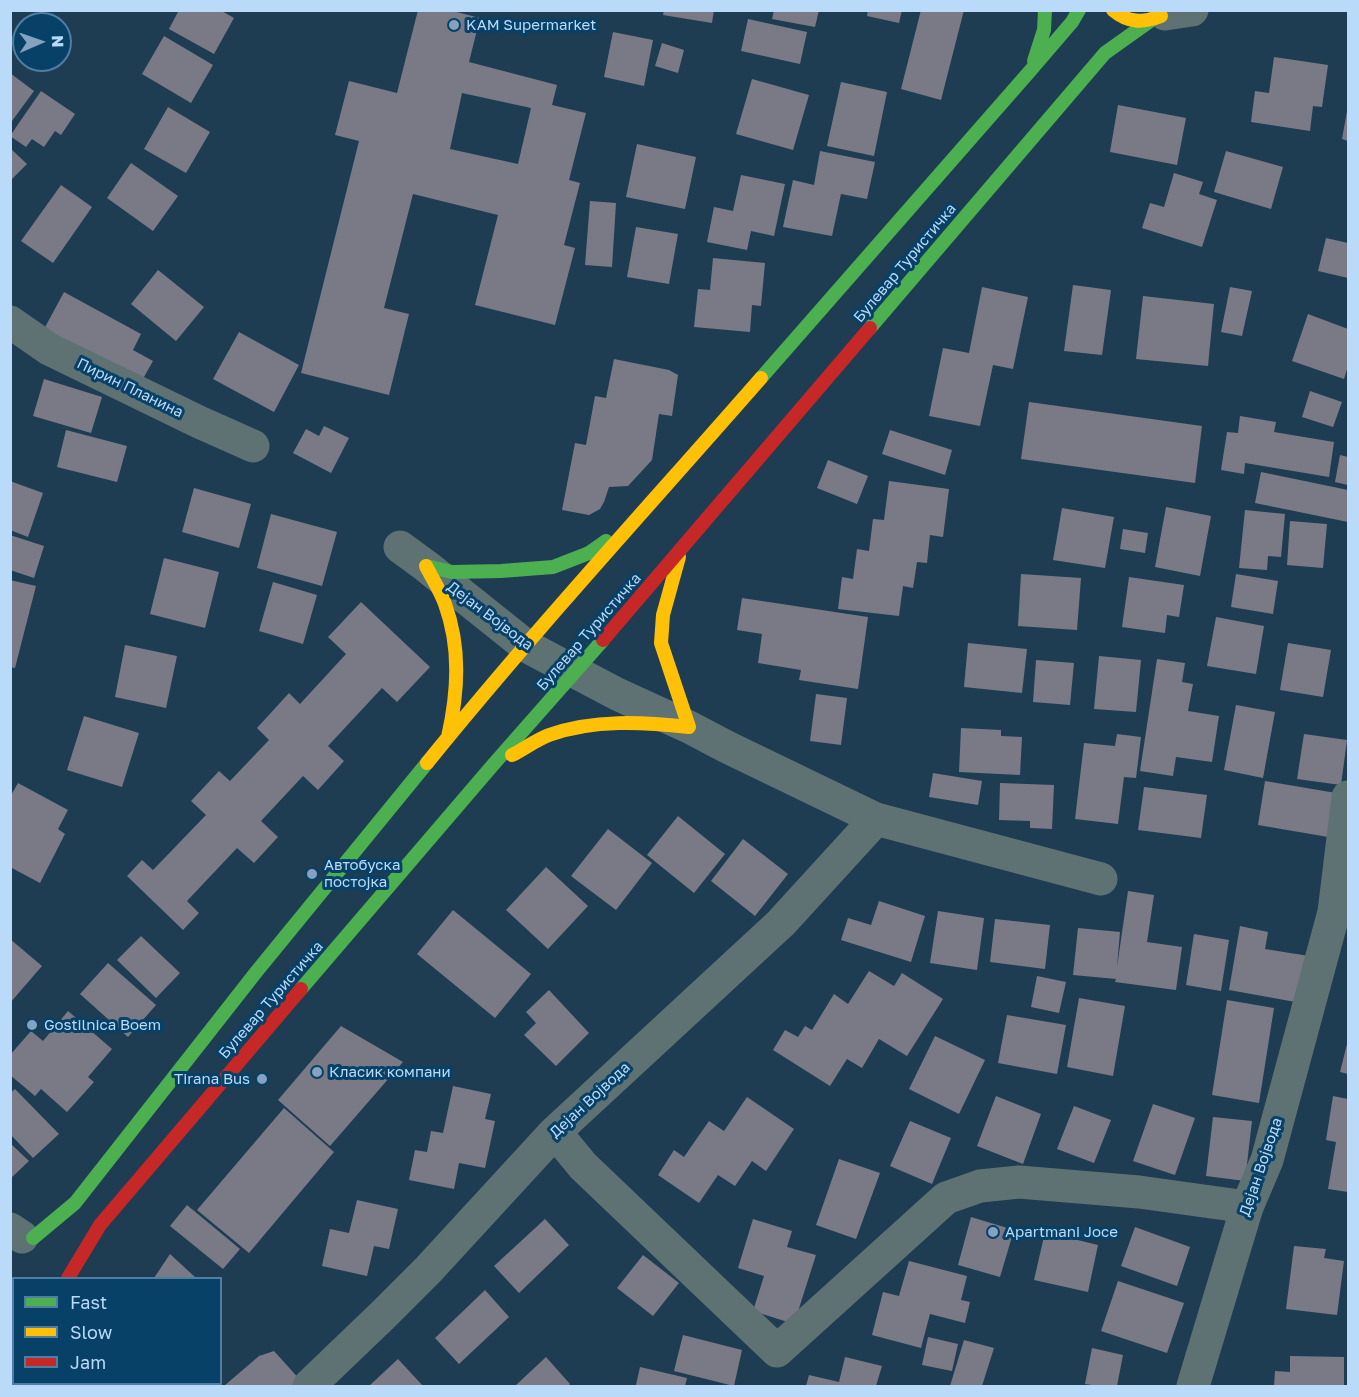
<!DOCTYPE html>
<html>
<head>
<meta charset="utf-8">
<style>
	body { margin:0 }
	#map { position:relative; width:1359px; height:1397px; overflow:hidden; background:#1e3d52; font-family:"Golos Text",sans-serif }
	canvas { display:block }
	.frame { position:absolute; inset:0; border:12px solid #b9daf8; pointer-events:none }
	.legend { position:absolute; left:12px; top:1277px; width:210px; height:108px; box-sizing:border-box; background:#084168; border:2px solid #4f7ea2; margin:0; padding:8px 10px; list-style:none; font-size:18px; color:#b9daf8 }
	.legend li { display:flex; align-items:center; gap:12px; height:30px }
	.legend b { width:30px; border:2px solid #4f7ea2 }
	.north { position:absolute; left:12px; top:12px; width:60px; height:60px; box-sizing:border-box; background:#084168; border:2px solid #4f7ea2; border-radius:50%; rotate:88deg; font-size:16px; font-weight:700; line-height:24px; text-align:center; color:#b9daf8 }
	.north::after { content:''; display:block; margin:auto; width:21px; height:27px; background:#83a3be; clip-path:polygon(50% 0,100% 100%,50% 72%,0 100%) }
</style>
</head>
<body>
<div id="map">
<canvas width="1359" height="1397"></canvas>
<div class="frame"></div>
<ul class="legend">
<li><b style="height:8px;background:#4caf50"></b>Fast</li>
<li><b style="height:8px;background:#ffc107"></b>Slow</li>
<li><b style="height:8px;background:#c62828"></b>Jam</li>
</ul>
<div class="north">N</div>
</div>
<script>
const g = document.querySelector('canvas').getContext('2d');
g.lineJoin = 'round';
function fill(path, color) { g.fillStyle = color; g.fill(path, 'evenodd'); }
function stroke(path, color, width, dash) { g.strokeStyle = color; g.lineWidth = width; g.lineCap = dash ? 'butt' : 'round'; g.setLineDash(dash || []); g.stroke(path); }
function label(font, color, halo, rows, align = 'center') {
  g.font = font + ' "Golos Text",sans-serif'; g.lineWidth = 6; g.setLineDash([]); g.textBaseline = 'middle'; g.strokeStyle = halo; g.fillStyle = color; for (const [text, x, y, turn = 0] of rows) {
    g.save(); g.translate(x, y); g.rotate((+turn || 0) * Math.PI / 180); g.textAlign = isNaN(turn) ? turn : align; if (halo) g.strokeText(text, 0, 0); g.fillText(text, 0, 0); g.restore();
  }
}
fill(new Path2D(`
	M179,10H220L234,18L214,54L169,29Z
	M418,10H449L480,18L469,62L557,85L552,105L586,113L569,180L580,183L564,245L575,248L555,325L475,305L498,215L413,194L384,308L409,314L389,395L301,373L359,141L335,135L349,81L397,93ZM462,93L531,108L518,164L450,149Z
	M664,10H714L712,23L663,15Z
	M774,10H819L815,27L772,19Z
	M868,10H902L899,23L867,16Z
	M921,10H964L941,100L901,89Z
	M748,19L807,32L800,64L741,51Z
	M613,32L653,40L644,86L604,77Z
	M164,36L213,65L191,103L142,74Z
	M662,43L684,50L678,73L655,66Z
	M1274,57L1328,65L1322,107L1313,106L1310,131L1251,122L1255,91L1269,93Z
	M10,73L34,91L12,121L10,119Z
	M752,79L809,95L793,150L736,134Z
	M841,82L887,92L874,156L827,146Z
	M41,91L75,114L61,135L55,131L44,147L32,139L26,147L10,136Z
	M1118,105L1186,118L1177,165L1110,152Z
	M168,107L210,132L186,173L144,149Z
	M1347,111H1348V141L1342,139Z
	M637,144L696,157L685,209L626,197Z
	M10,148L27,164L10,181Z
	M820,151L875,162L867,199L841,194L832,236L783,227L793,180L814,185Z
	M1226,151L1283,167L1271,209L1214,192Z
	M131,163L178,196L153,231L107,198Z
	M1174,173L1203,182L1199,194L1217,200L1202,247L1142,228L1150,203L1164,207Z
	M741,175L785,184L774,236L751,231L747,250L707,242L714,207L733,211Z
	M61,185L92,207L53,263L21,241Z
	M590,201L616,203L612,267L585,265Z
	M636,227L678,234L669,284L627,277Z
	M1326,238L1348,243V278L1318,271Z
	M713,258L765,263L761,306L752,305L750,332L694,327L698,289L710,290Z
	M158,270L204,307L176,341L131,304Z
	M1073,285L1111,290L1102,355L1064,351Z
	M982,287L1028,297L1013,369L993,365L980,426L929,416L943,348L969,353Z
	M1230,287L1252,291L1242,336L1221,332Z
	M64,292L141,334L133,350L153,361L140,384L43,331Z
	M1143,296L1214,304L1208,366L1136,359Z
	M1308,314L1348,329V366L1344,379L1292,361Z
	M239,332L299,365L274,412L213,379Z
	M614,359L669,370L678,375L672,416L659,414L652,460L628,486L609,487L604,502L600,509L589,515L562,510L575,443L586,445L595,396L606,398Z
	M44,379L102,397L91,433L33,416Z
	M1310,391L1342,402L1333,427L1302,417Z
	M1029,402L1202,426L1195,483L1021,459Z
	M1240,416L1276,422L1274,432L1334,442L1329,477L1245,463L1244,474L1221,470L1227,432L1238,433Z
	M324,426L349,438L331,473L293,453L306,429L319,436Z
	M66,430L127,446L117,482L57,467Z
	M890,430L952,450L945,475L882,454Z
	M1340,455L1348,457V485L1335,482Z
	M828,460L868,476L857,504L817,488Z
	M1261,472L1348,490V522L1255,503Z
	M10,481L43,493L28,537L10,530Z
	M889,481L949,489L943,537L930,535L927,563L917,562L913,588L903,586L899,616L838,609L842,577L853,579L857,549L869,551L873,519L884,520Z
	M194,488L251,504L239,548L182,532Z
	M1166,507L1211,516L1200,576L1155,567Z
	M1062,508L1114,517L1105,568L1053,560Z
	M1245,510L1285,514L1281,557L1268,556L1267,570L1239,568Z
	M271,514L337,532L322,586L257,568Z
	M1290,521L1327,524L1323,568L1287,565Z
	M1123,529L1148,533L1145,553L1120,549Z
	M10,535L44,546L34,578L10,570Z
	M164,558L219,572L205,628L150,614Z
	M1021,574L1081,578L1077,630L1018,626Z
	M1236,574L1278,581L1273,614L1231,607Z
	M1129,577L1184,585L1179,617L1167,615L1165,633L1122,627Z
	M10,580L36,586L15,668L10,667Z
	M273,582L317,595L303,644L259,631Z
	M742,598L868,617L858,689L799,680L801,670L758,663L762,634L737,630Z
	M361,602L430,667L397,702L382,688L328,746L344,761L318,790L303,776L261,821L278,837L254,863L237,848L187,901L199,913L183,930L127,876L142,860L153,870L206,815L191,801L219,771L230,781L269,740L257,728L289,693L300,704L346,654L328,637Z
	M1216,617L1264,626L1256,674L1207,666Z
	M968,643L1027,649L1022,693L964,687Z
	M1288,643L1331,650L1323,697L1280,690Z
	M125,645L177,656L166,708L115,697Z
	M1099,656L1141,660L1136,712L1094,709Z
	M1157,659L1185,663L1182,682L1193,684L1188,711L1219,716L1212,762L1176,757L1173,776L1140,771Z
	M1036,660L1074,663L1070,705L1033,702Z
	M816,694L847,698L841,745L810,741Z
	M1236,705L1275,712L1263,778L1224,770Z
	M84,716L139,733L122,787L67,770Z
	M961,728L1001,730V736L1022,737L1020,775L959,772Z
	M1117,734L1141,737L1136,778L1124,777L1118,824L1075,819L1084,743L1115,746Z
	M1304,734L1347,740L1341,785L1297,779Z
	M933,773L982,781L978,805L929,797Z
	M1265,781L1342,794L1334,838L1258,825Z
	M18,783L68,810L58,829L65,834L40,883L10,867V797Z
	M1000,783L1054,785L1052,829L1030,828V821L999,820Z
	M1144,787L1207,795L1201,838L1138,830Z
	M678,816L725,854L694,893L647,855Z
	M608,829L652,863L616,910L571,876Z
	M743,839L788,874L755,916L711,881Z
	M546,867L588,906L548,949L506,910Z
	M1128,891L1154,895L1147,942L1182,947L1176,990L1115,982L1116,979L1073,975L1078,928L1120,932L1117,967Z
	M879,901L925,916L911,962L841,940L848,918L871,925Z
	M453,910L531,974L495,1018L417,954Z
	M938,911L984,918L977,970L930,963Z
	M995,919L1050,925L1045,969L990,962Z
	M1240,926L1268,932L1265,949L1309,956L1301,1003L1229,990Z
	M1194,934L1229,940L1221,991L1186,985Z
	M141,936L180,973L156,998L117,960Z
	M10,939L42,966L10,1003Z
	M108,963L156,1005L128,1037L80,994Z
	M869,971L894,986L902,973L943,999L907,1056L879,1039L862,1068L847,1059L830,1086L773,1050L785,1030L798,1037L805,1026L812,1030L834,994L848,1004Z
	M1037,976L1066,982L1059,1013L1031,1007Z
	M549,990L589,1033L556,1066L524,1035L536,1023L526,1012Z
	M1079,998L1125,1006L1113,1076L1067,1067Z
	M1227,1000L1274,1008L1259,1103L1212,1095Z
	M68,1011L112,1049L88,1077L94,1082L67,1112L41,1089L35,1096L10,1075V1055L31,1031L43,1041Z
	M1007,1015L1066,1025L1057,1074L998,1063Z
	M341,1026L403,1062L330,1146L278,1100Z
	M935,1036L985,1060L959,1114L909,1089Z
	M1348,1040V1074L1340,1072Z
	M453,1086L491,1094L485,1119L495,1121L485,1168L459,1163L454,1189L409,1180L415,1150L427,1152L431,1131L443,1133Z
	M15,1089L59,1134L33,1158L10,1134V1093Z
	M996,1096L1041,1114L1023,1164L977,1146Z
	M1333,1096L1348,1099V1192L1328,1189L1336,1142L1326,1140Z
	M747,1097L794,1129L766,1171L752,1161L735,1186L718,1175L699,1203L658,1175L674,1150L684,1157L709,1121L724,1131Z
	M1153,1104L1195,1118L1175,1175L1133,1161Z
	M1074,1106L1111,1120L1094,1163L1057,1149Z
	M284,1108L334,1152L249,1253L197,1210Z
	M1213,1117L1252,1121L1245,1181L1206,1176Z
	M910,1121L951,1138L932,1184L890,1166Z
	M10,1143L29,1161L10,1179Z
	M839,1159L880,1173L856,1239L816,1225Z
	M357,1200L398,1209L389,1249L374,1246L367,1276L322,1266L330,1229L349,1233Z
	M187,1205L240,1249L223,1269L170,1226Z
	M971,1217L1014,1230L1000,1277L958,1265Z
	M545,1219L569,1245L519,1293L494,1266Z
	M753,1219L792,1231L787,1247L816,1255L794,1324L753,1311L764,1276L738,1268Z
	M1135,1227L1190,1247L1177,1286L1121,1266Z
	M1045,1232L1098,1245L1088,1292L1034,1280Z
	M1294,1246L1326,1249L1324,1258L1344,1261L1337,1315L1286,1309Z
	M170,1254L196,1278H154Z
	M643,1255L679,1283L653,1316L617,1288Z
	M909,1261L967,1276L961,1300L970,1302L965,1323L930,1314L921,1348L872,1335L883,1292L899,1296Z
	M1118,1281L1184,1303L1167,1353L1101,1331Z
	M485,1290L509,1317L459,1364L435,1338Z
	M683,1335L742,1350L734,1386L674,1371Z
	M928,1337L958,1344L952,1371L922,1365Z
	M964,1340L994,1348L982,1386H950Z
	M1092,1348L1123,1355L1117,1386H1098L1085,1384Z
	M274,1351L302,1382L298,1386H224L259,1356Z
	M1290,1356L1344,1357V1386H1274L1275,1371L1290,1372Z
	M546,1357L570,1384L568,1386H515Z
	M845,1357L882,1366L876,1386H806L809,1375L839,1382Z
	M398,1359L423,1386H369Z
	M640,1367L687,1378L685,1386H641L636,1385Z
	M110,1384H162L163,1386H111Z`), '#7a7a86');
stroke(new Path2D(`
	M1165,14L1192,10
	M10,322L49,349L199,422L253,446
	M400,547L426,566L526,646L617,694L689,727L727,747L876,819L1101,879
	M555,1132L583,1166L777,1351L946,1198L980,1186L1019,1182L1139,1192L1247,1207
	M10,1229L22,1237
	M60,1384L62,1386
	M309,1386L384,1314L428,1270L555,1132L781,923L876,819
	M1193,1386L1247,1207L1267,1160L1334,912L1348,797`), '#5f7273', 33);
stroke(new Path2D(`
	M1034,61L1044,30L1045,10
	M870,328L1105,53L1150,21
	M761,378L1030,71L1072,22L1079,10
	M426,566L452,572L501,571L553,567L589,553L606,541
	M301,989L492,766L603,640
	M33,1238L75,1203L257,971L427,763
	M33,1384L39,1386`), '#4caf50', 14);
stroke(new Path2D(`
	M1113,10C1128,23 1143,23 1161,16
	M426,566C432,578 440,590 445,604C461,648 458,692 448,737
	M512,755C524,749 536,740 549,735C594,719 643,722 689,727L661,643L663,615L679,557
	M427,763C534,631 649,506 761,378
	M10,1336L14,1333`), '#ffc107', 14);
stroke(new Path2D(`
	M603,640L870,328
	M68,1278L100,1225L301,989`), '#c62828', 14);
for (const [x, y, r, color] of [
	[454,25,6,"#83a3be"],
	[312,874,6,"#83a3be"],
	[32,1025,6,"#83a3be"],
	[317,1072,6,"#83a3be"],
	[262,1079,6,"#83a3be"],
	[993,1232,6,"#83a3be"]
]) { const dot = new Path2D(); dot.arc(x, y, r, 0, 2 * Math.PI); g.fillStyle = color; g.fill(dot); stroke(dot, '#084168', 2); }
label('15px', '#b9daf8', '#084168', [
	["KAM Supermarket",466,25],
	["Автобуска",324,865],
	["постојка",324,882],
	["Gostilnica Boem",44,1025],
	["Класик компани",329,1072],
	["Tirana Bus",250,1079,"right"],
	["Apartmani Joce",1005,1232]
], 'left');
label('15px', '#b9daf8', '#084168', [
	["Булевар Туристичка",905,263,-50],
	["Пирин Планина",130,388,26],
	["Дејан Војвода",490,616,37],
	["Булевар Туристичка",589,632,-49],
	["Булевар Туристичка",271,1000,-49],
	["Дејан Војвода",590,1100,-43],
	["Дејан Војвода",1261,1167,-71]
]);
</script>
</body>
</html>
